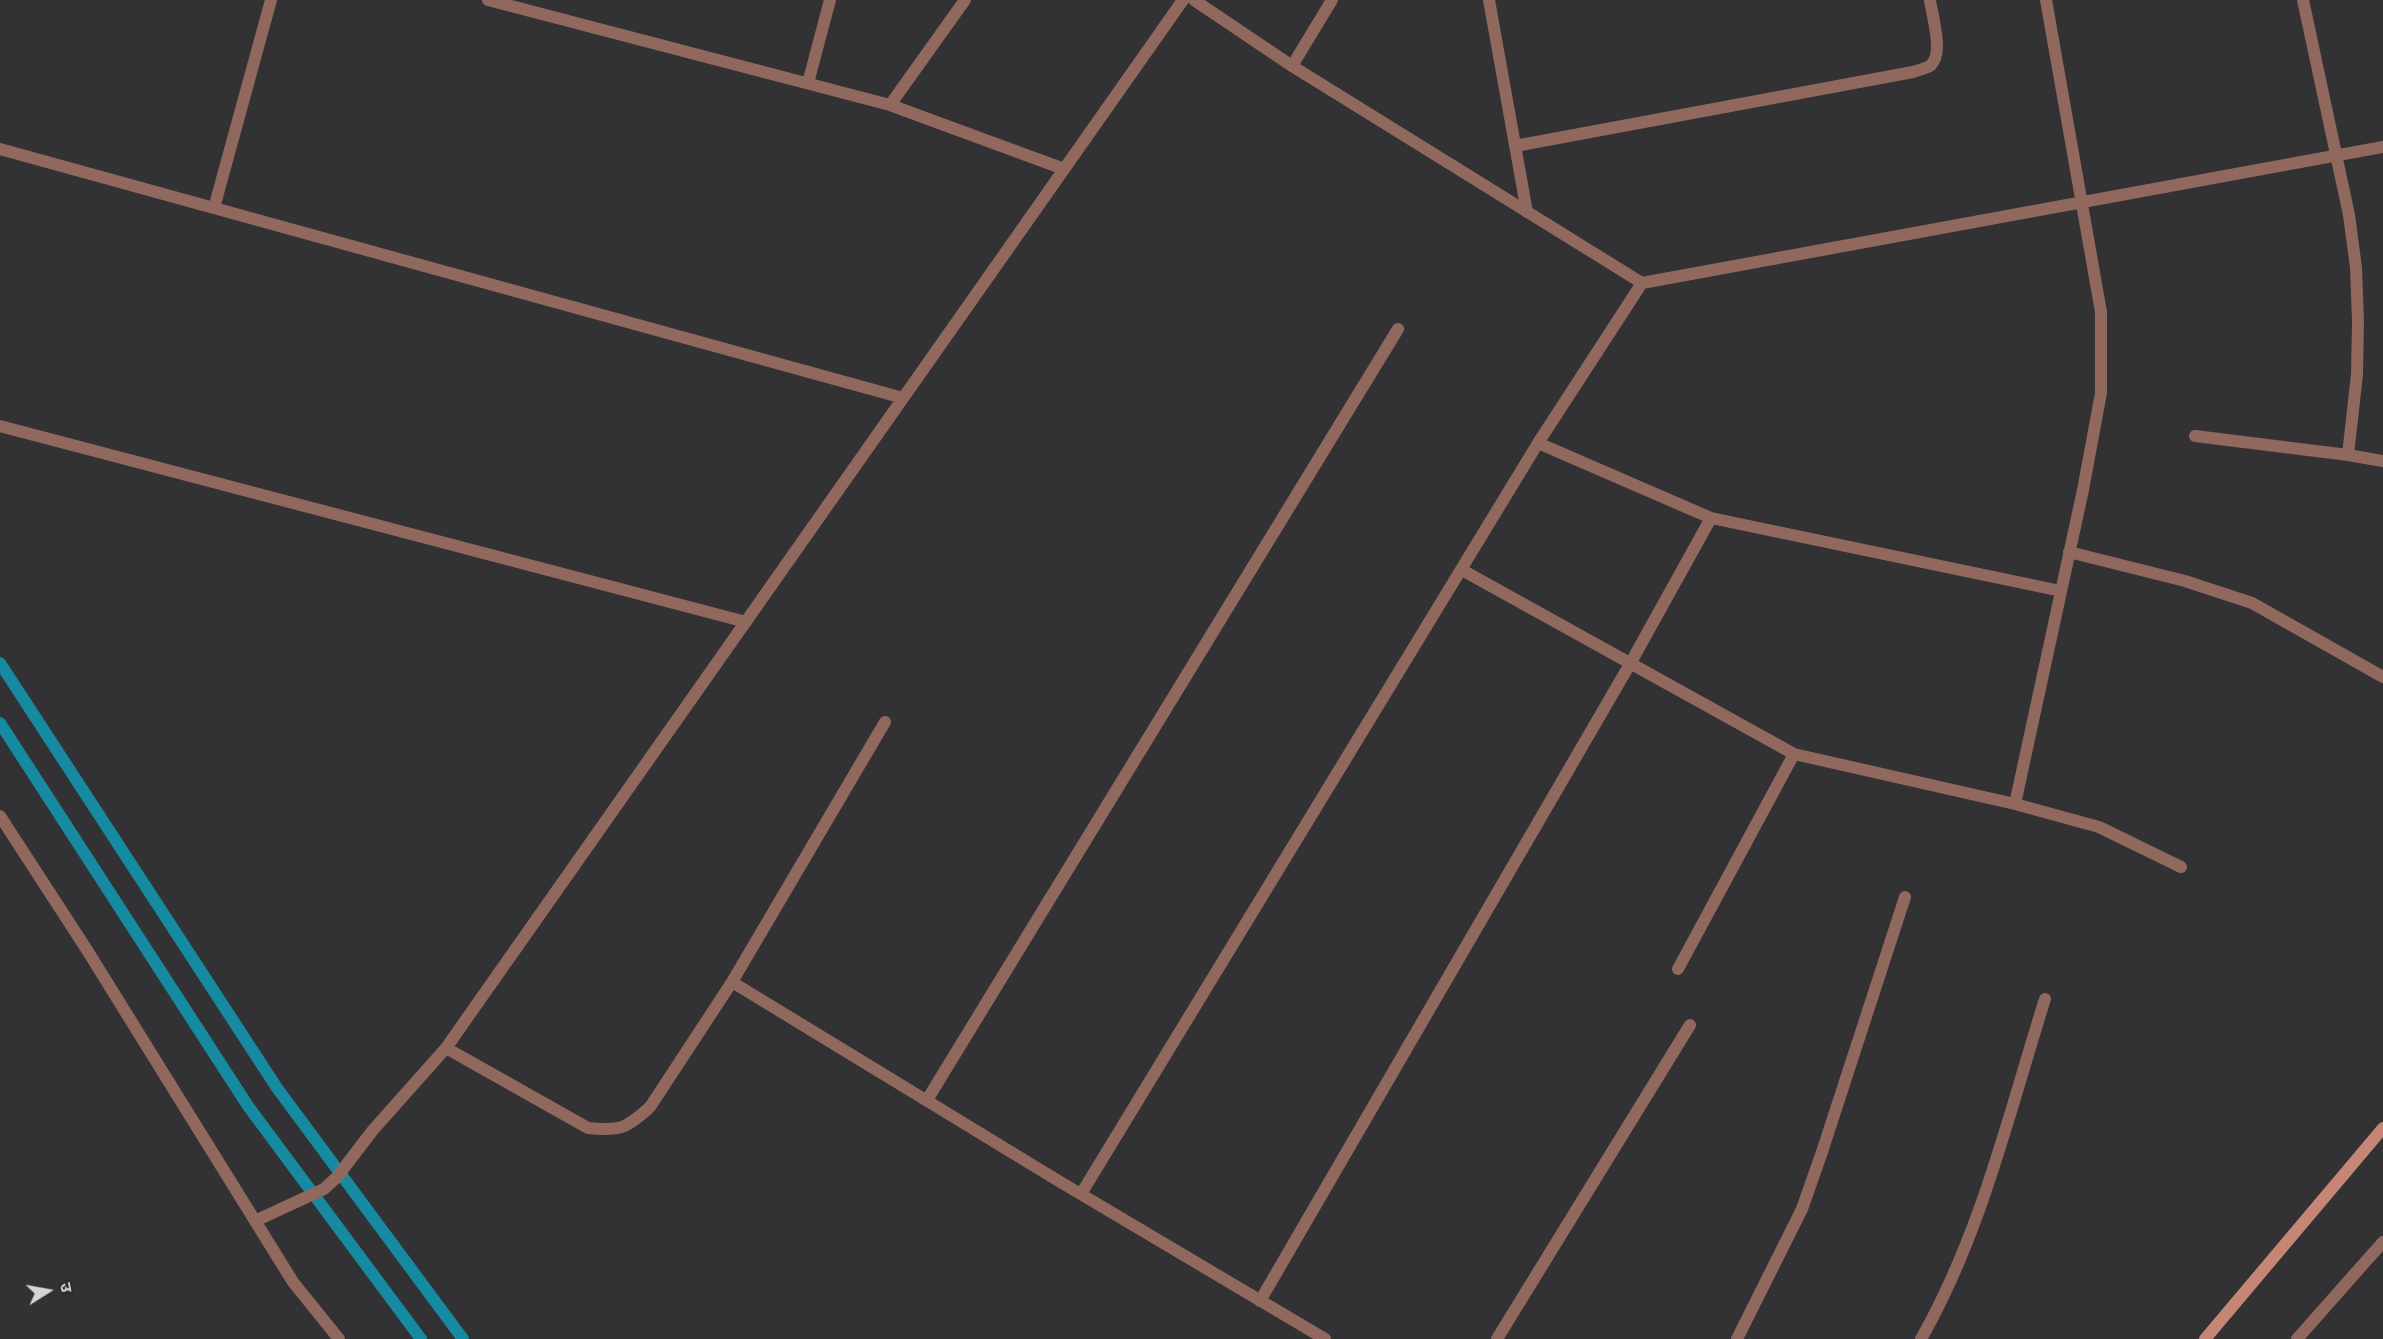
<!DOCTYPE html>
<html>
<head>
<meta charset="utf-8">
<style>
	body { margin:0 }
	#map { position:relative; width:2383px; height:1339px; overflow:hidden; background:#323133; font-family:"Nunito Sans","Noto Sans Devanagari",sans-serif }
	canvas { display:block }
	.north { position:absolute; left:18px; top:1261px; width:60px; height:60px; -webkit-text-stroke:4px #282729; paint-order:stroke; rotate:79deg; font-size:16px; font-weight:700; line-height:24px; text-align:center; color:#d6d5d7 }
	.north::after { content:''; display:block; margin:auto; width:21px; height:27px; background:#d6d5d7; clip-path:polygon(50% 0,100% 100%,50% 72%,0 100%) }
</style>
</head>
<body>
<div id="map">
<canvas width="2383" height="1339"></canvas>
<div class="north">उ</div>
</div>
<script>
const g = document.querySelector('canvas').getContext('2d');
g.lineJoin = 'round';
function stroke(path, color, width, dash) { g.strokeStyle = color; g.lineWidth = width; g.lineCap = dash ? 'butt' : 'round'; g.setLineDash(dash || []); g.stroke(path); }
stroke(new Path2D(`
	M0,663L277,1088L463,1339
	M0,723L248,1106L421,1339`), '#168aa1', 12);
stroke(new Path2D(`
	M2297,1339L2383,1242`), '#91685d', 12);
stroke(new Path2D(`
	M488,0L890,105L1064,169
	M1194,0L1292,66L1642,283L2383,147
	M1489,0L1527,212
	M2303,0L2349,215L2356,268L2358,321L2357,374L2348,455L2383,461
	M1292,66L1332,0
	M808,83L830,0
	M890,105L965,0
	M1515,146L1913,72C1918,70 1926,69 1931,65C1944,53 1932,16 1930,0
	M0,149L903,398
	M214,208L271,0
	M0,426L746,622
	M2195,436L2348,455
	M1538,443L1711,518L2061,591
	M2069,552L2185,581L2252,603L2383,677
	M1462,570L1794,754L2015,804L2099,827L2181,867
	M2015,804L2083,490L2101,393V312L2046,0
	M0,816L87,950L293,1282L339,1339
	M1678,969L1794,754
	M732,982L1057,1180L1325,1339
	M446,1048L588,1128C620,1131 626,1129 650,1107L732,982L885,722
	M927,1100L1398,329
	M1081,1194L1538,443L1642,283
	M255,1221L324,1189L337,1177L373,1130L446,1048L1183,0
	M1260,1301L1630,664L1711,518
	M1497,1339L1690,1025
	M1737,1339L1802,1209L1822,1152L1905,897
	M1921,1339C1981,1234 2009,1113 2045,999`), '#91685d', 12);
stroke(new Path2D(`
	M2205,1339L2383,1128`), '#c68575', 12);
</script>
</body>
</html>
